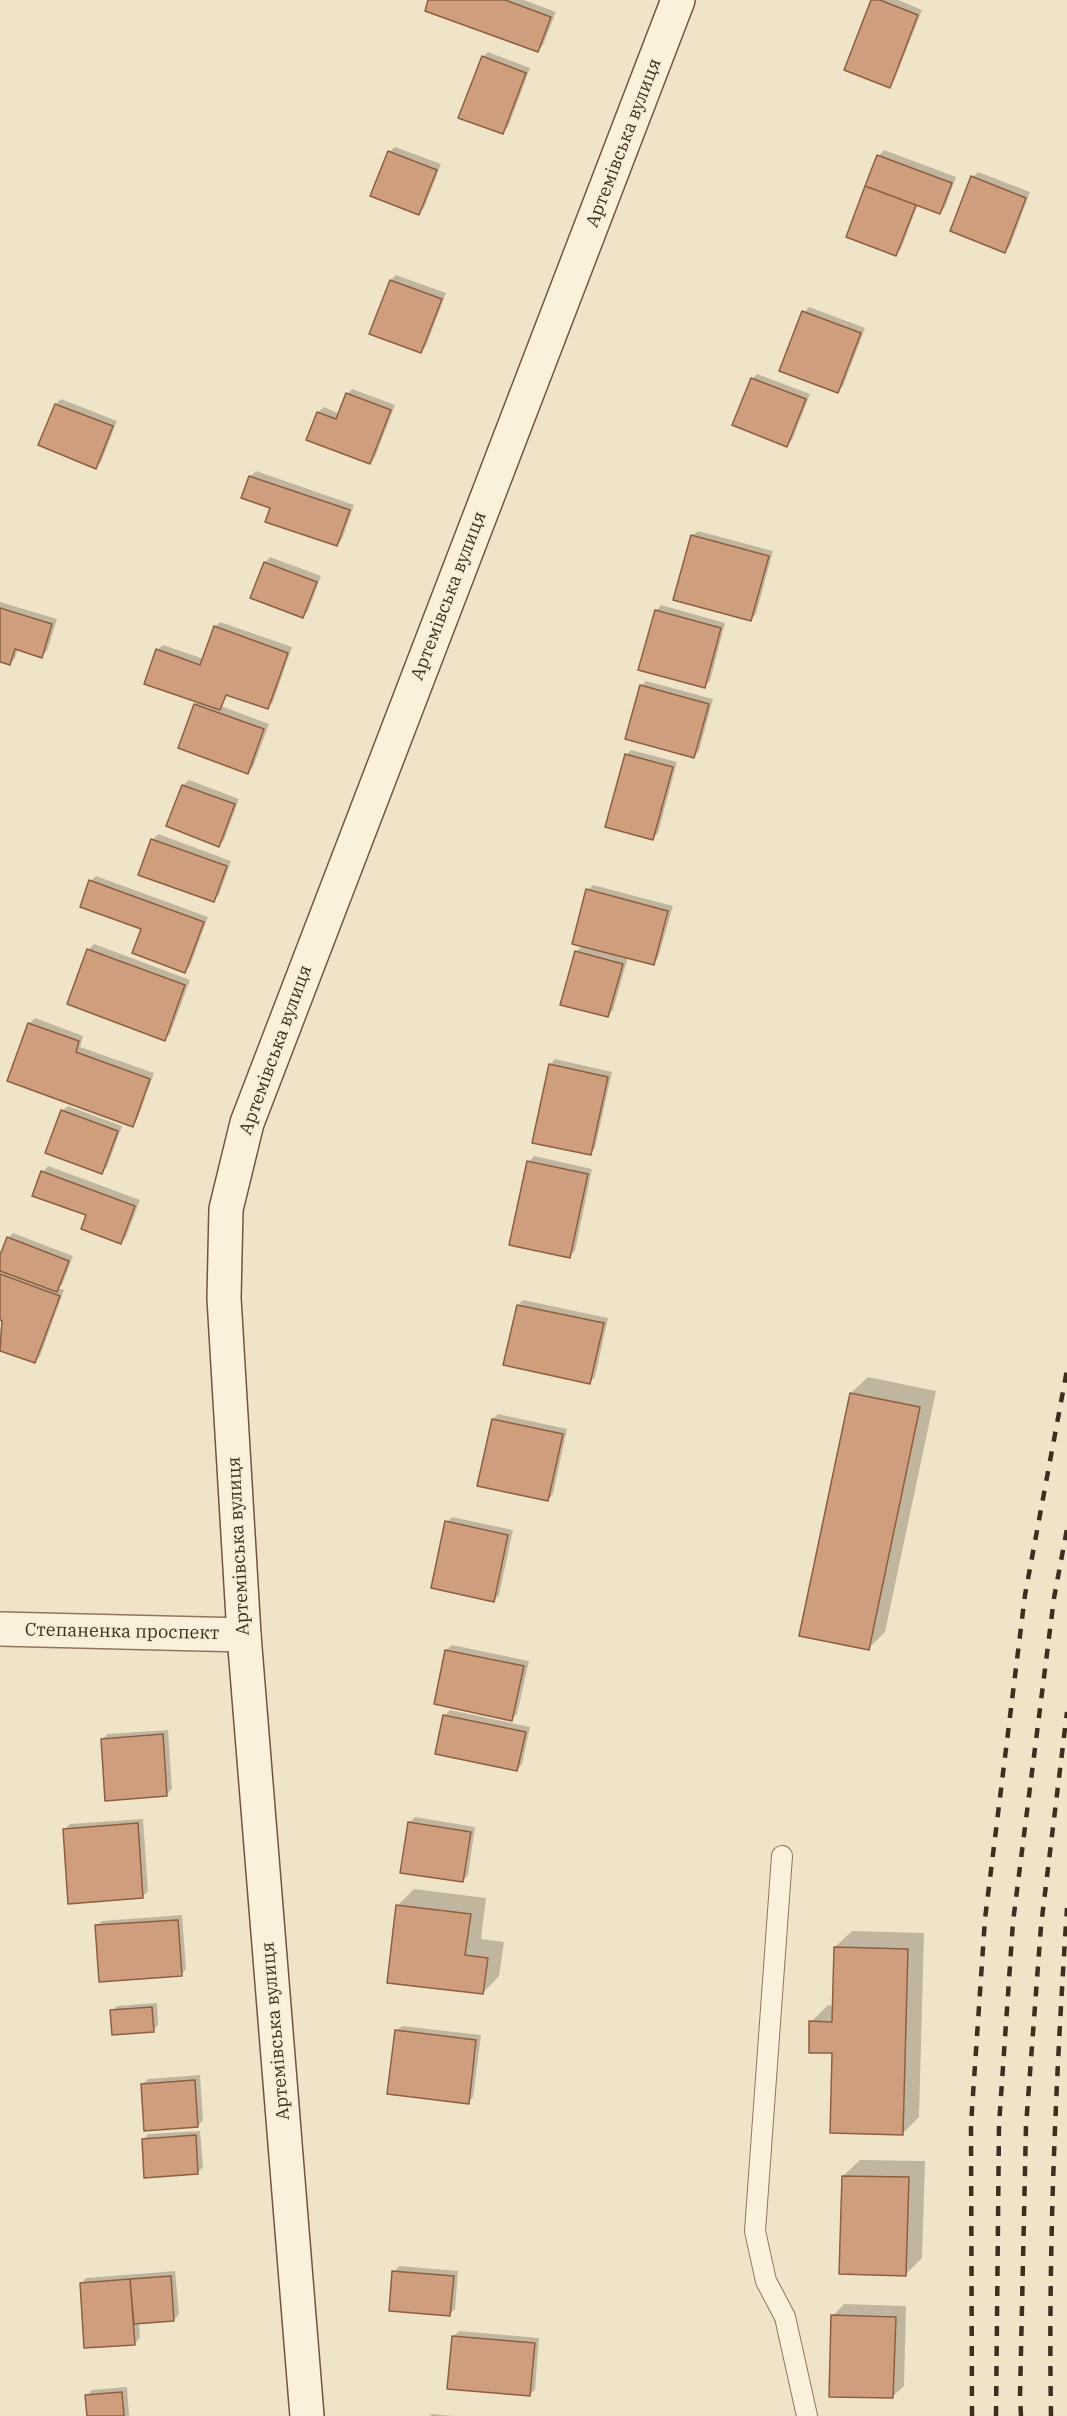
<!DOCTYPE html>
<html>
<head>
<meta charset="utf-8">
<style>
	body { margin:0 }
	canvas { display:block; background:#f0e4c8 }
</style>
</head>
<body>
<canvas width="1067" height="2416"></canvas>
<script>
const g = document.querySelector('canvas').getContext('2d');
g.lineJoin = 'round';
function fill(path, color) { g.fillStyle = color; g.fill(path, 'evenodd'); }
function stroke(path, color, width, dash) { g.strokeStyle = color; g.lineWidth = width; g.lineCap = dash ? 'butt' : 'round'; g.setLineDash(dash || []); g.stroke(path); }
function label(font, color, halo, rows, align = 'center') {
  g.font = font + ' "IBM Plex Serif",serif'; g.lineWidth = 4.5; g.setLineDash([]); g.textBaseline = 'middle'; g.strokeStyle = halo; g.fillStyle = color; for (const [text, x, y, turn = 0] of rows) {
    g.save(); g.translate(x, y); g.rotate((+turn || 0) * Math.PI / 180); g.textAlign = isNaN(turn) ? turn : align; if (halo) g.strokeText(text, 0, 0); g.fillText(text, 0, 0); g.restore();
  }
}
fill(new Path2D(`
	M430,0H524L556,12L543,45L537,51Z
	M872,0H898L922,10L894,81L889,86Z
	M488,52L530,68L508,127L502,133L483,57Z
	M395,147L441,164L424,208L418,213L389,152Z
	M884,150L956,177L945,207L939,213L918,204L901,249L896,254L848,236L879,156Z
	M978,172L1030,192L1010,246L1005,251L973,177Z
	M396,275L446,293L426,346L421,352L391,280Z
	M809,307L865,328L843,386L837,392L804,312Z
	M757,374L810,394L792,440L787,445L752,379Z
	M352,389L395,405L375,457L370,463L308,440L318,412L324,407L340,414L347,394Z
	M61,399L117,421L101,462L96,467L40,444L56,404Z
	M256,471L354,505L342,539L337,545L250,477Z
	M698,531L773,551L756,614L751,619L692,536Z
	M270,557L321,576L308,611L303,616L265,563Z
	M0,602L57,619L47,651L42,656L18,649L15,658L10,663L0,661Z
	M661,605L725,623L710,681L704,686L656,611Z
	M220,622L292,647L273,702L268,707L228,694L221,706L269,724L253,767L248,772L180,747L195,704L199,701L157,650L163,645L204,659L215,627Z
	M646,681L713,699L699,751L694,757L641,686Z
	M631,750L677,762L658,833L653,838L626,755Z
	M189,780L239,799L224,840L219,845L168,825L183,785Z
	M158,834L231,861L219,895L213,900L152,840Z
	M96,876L208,917L190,966L185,971L143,928L91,881Z
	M593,885L673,906L658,958L653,964L628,957L613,1010L608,1016L576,952L583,945L588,890Z
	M94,944L190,980L170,1034L165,1039L88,950Z
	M35,1018L83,1036L80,1047L154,1073L137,1120L132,1125L29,1024Z
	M555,1059L612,1072L595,1148L590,1154L550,1065Z
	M68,1106L122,1126L107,1167L101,1173L62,1111Z
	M534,1156L592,1169L575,1251L569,1256L529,1162Z
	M48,1166L140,1200L126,1237L121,1242L87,1214L43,1172Z
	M13,1233L73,1256L62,1285L58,1288L64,1290L40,1356L35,1362L0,1350V1331L4,1320L0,1319V1259L8,1238Z
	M523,1300L608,1318L595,1377L590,1382L518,1305Z
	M868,1377L936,1391L885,1632L868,1649L851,1393Z
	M498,1414L567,1429L553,1494L548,1500L493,1419Z
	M452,1517L513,1530L499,1595L494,1600L447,1522Z
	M452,1645L529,1661L517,1714L512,1719L446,1650Z
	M450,1710L530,1727L522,1764L517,1770L437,1753L445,1715Z
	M168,1730L172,1789L166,1795L102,1739L108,1734Z
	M415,1817L475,1827L468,1875L463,1881L409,1823Z
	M143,1819L148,1891L143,1896L64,1830L70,1824Z
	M414,1889L486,1898L481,1939L504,1942L499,1976L483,1993L398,1905Z
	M182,1915L186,1969L181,1975L96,1926L102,1921Z
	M852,1931L924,1933L919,2117L903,2133L833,2052L811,2022L828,2005L834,2006L835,1947Z
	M157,2003L158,2025L153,2031L112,2011L117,2006Z
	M402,2026L481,2035L473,2097L468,2102L396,2031Z
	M200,2075L203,2120L198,2126L142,2084L148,2079Z
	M200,2131L203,2167L198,2172L143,2140L148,2134Z
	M860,2160L925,2161L922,2258L905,2275L843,2176Z
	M399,2266L458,2271L455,2309L449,2315L394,2272Z
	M175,2271L179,2314L174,2320L139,2323L140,2338L134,2344L81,2283L86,2278Z
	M844,2304L906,2306L904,2386L892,2397L833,2316Z
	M459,2331L539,2338L535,2390L529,2395L453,2337Z
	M127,2387L129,2416H89L87,2395L92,2390Z
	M432,2414L454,2416H430Z`), '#0003');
const building = new Path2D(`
	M428,0H505L551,17L538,52L425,11Z
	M871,0H880L918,15L890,88L844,70Z
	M482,56L526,73L503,134L458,118Z
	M388,151L437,170L419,215L370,196Z
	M877,155L952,183L940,214L865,186Z
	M971,176L1026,198L1005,253L950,231Z
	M865,186L916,205L896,256L846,237Z
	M390,280L442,299L421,353L369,334Z
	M802,311L861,333L838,393L779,371Z
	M751,378L806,399L787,447L732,425Z
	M346,393L391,410L370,464L306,440L317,412L336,419Z
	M55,404L113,426L96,469L38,445Z
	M249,476L350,510L337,546L265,522L270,508L241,498Z
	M691,535L769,556L751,621L673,600Z
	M264,562L317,582L303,618L250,598Z
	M0,608L52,624L42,658L15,649L10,665L0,662Z
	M655,610L721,628L705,688L638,670Z
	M214,626L288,653L268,709L226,695L220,710L144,684L156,649L200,665Z
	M640,685L709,704L694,758L625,739Z
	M194,704L264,729L248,774L178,748Z
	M625,754L673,767L653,840L605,827Z
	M182,785L235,804L219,847L166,826Z
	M151,839L227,866L214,902L138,875Z
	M89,880L204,922L185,973L132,953L141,929L80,907Z
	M586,889L668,911L654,965L572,944Z
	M87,949L185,985L165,1041L67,1004Z
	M575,951L623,964L608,1017L560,1005Z
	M28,1023L79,1041L76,1052L150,1079L133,1127L7,1081Z
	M549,1064L608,1077L591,1155L532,1143Z
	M61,1110L118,1131L102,1174L45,1153Z
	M527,1161L588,1174L570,1258L509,1245Z
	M41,1171L135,1206L121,1244L81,1229L86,1215L32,1196Z
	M7,1237L69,1261L57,1292L0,1271V1255Z
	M0,1274L60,1296L35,1363L0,1351L2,1321L0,1320Z
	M517,1305L604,1323L590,1384L503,1365Z
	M850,1393L920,1407L869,1650L799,1636Z
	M492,1419L563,1434L548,1501L477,1486Z
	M445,1521L508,1535L494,1602L431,1588Z
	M445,1650L524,1666L512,1721L434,1704Z
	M443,1715L526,1732L517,1771L435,1754Z
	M163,1734L167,1796L105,1801L101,1739Z
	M408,1822L471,1832L463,1882L400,1873Z
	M138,1823L143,1898L68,1904L63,1829Z
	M396,1905L471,1914L465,1955L488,1958L483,1994L387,1983Z
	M178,1920L182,1976L99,1982L95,1925Z
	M834,1947L908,1949L903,2135L830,2133L832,2053H809V2021L832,2022Z
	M152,2007L154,2032L112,2035L110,2010Z
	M395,2030L476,2040L469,2104L387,2094Z
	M195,2080L198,2127L144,2131L141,2084Z
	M196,2135L198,2174L144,2178L142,2139Z
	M842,2176L909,2177L906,2276L839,2274Z
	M392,2271L454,2276L450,2316L389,2311Z
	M171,2276L174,2321L134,2324L130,2279Z
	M130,2279L135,2345L84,2348L80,2283Z
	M831,2315L896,2317L893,2398L829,2397Z
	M452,2336L535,2343L530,2396L447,2389Z
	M122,2392L124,2416H87L85,2395Z`);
fill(building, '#cf9f7d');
stroke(building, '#8d5f41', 1.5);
const service = new Path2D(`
	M782,1856L755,2231L766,2281L785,2317L807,2416`);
const minor = new Path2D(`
	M0,1629L244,1635`);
const secondary = new Path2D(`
	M307,2416L244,1635L224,1298L226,1209L247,1123L678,0`);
stroke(service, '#8d765c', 22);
stroke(minor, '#8d765c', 36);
stroke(secondary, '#6f573f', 36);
stroke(service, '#faf1dc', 20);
stroke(minor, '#faf1dc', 33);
stroke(secondary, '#faf1dc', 33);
stroke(new Path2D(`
	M972,2416L971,2124L985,1919L1025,1595L1067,1370
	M996,2416L999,2125L1013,1922L1054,1598L1067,1529
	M1021,2416L1020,2397L1026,2126L1041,1926L1067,1712
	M1051,2416C1048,2246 1056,2077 1067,1908`), '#3d2e20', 4.5, [10, 10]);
label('18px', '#3d2e20', '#f7eed8', [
	["Артемівська вулиця",624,143,-69],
	["Артемівська вулиця",449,596,-69],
	["Артемівська вулиця",276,1050,-70],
	["Артемівська вулиця",239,1546,-93],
	["Степаненка проспект",122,1632,1],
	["Артемівська вулиця",276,2031,-95]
]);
</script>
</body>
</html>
